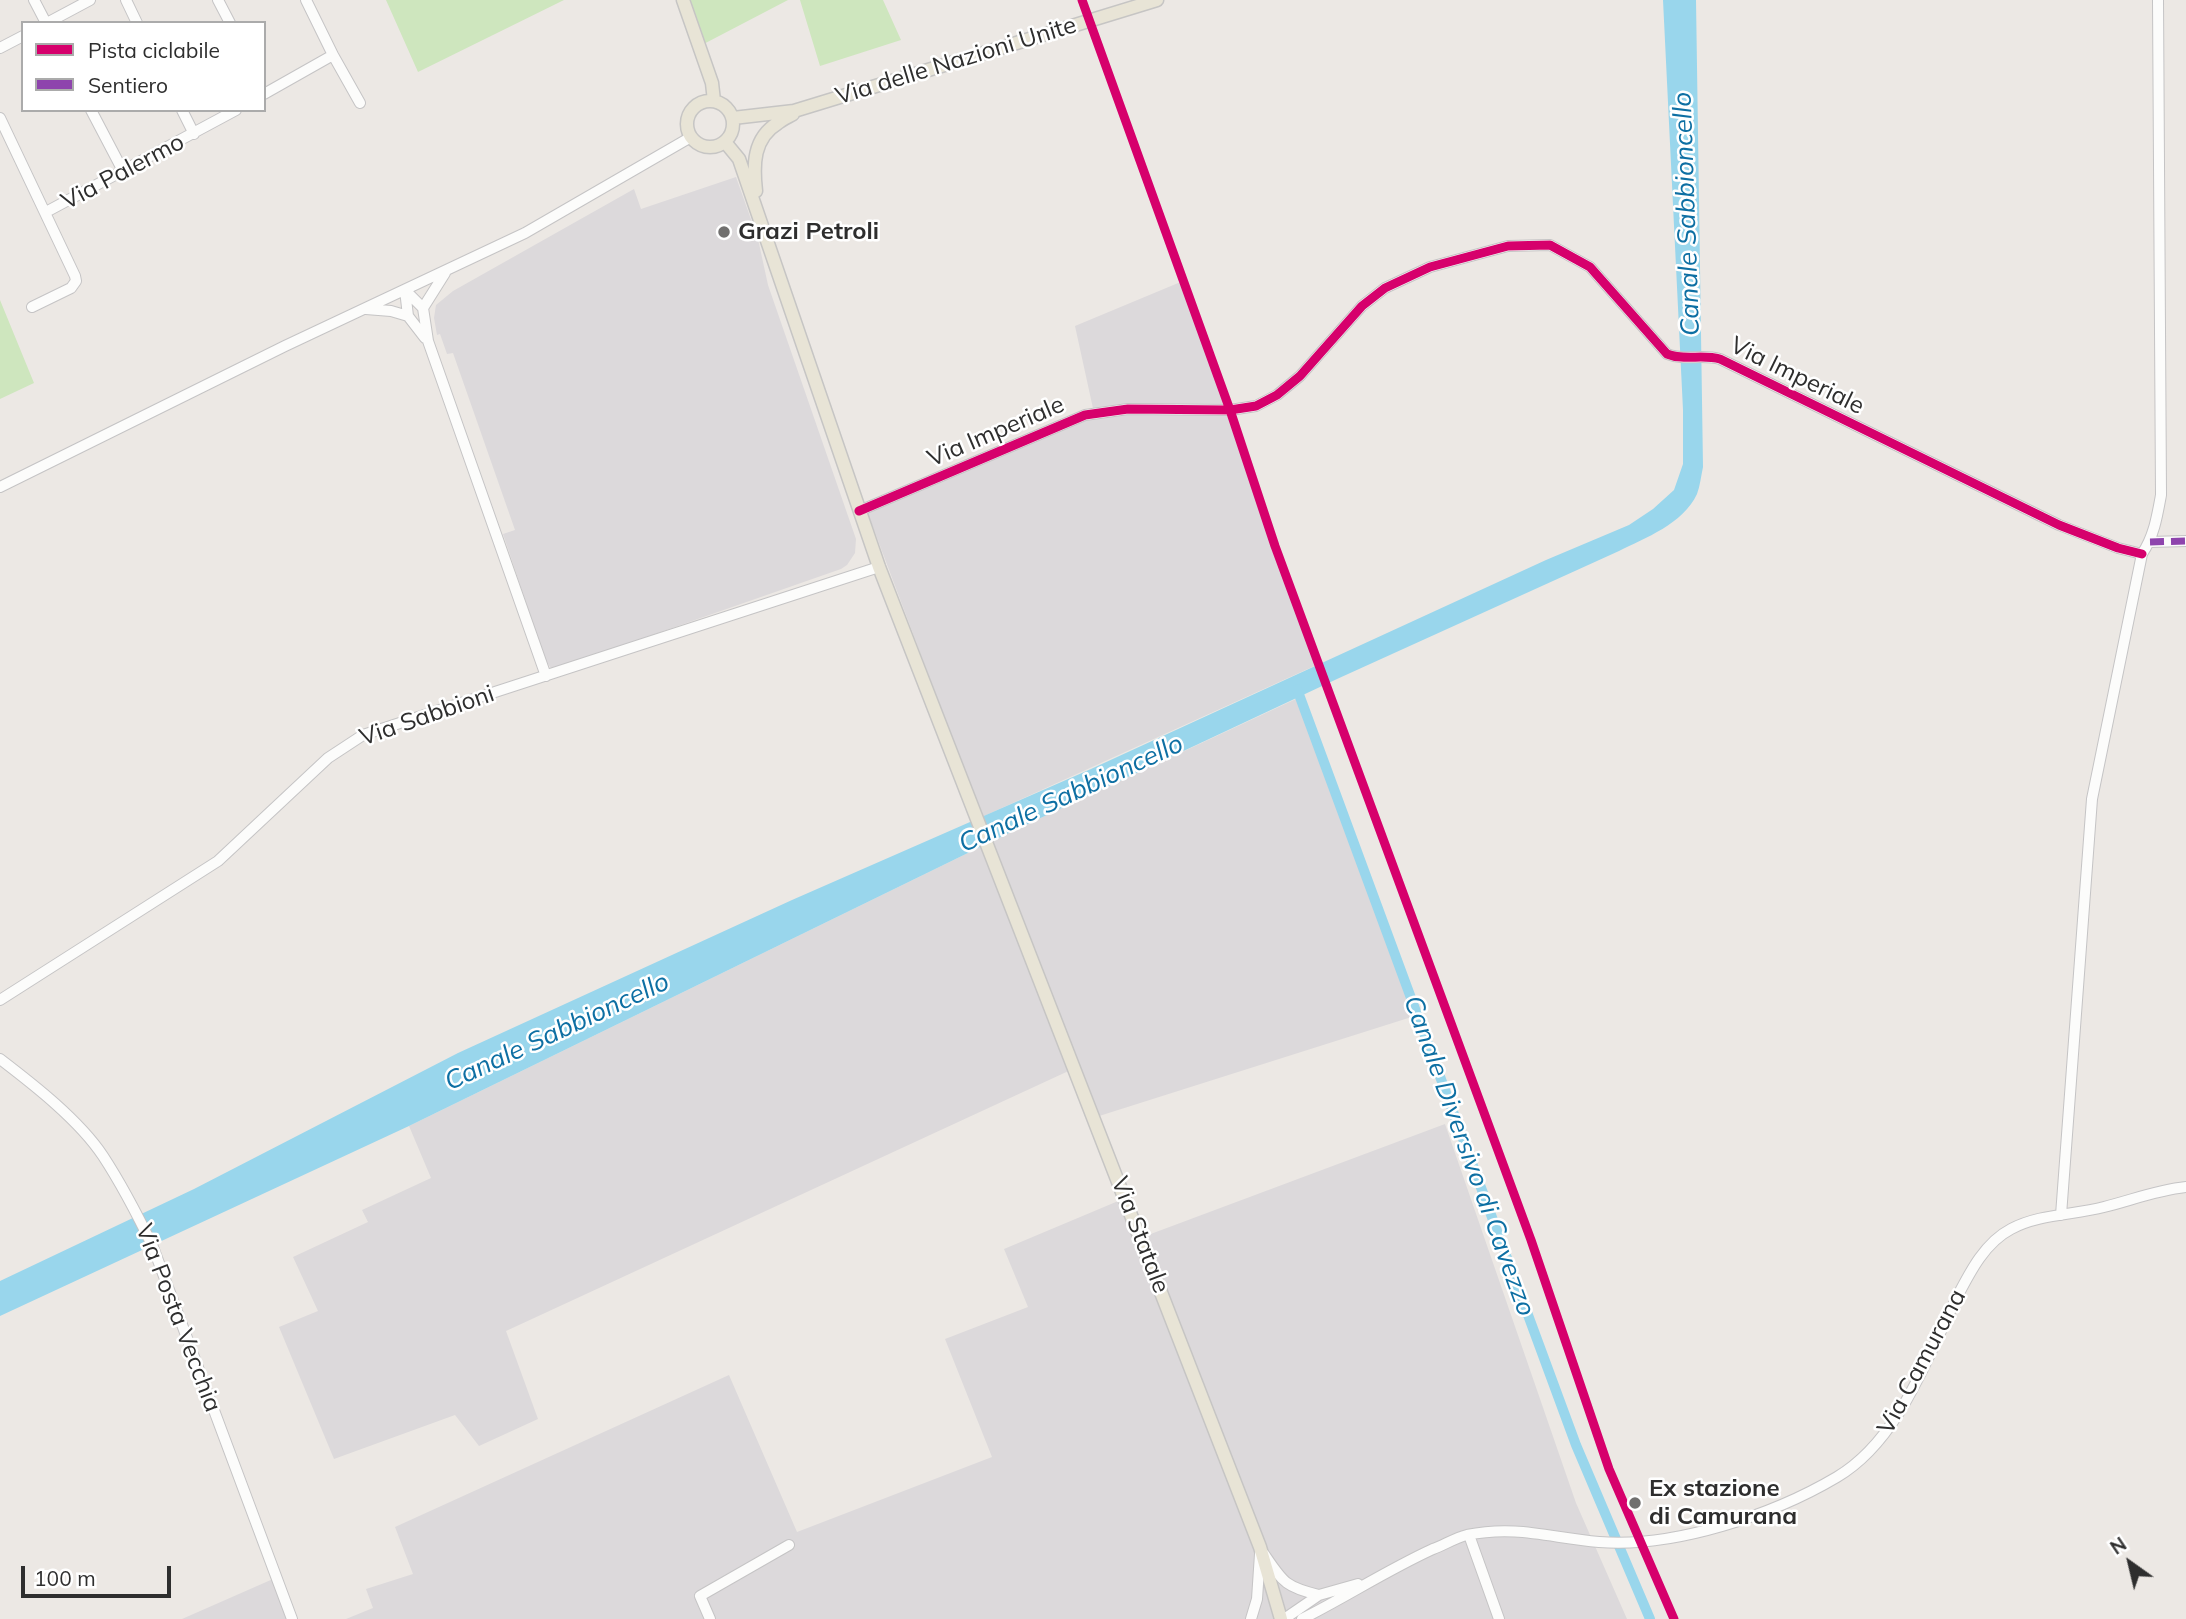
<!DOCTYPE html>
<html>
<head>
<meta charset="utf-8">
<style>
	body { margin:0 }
	#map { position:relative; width:2186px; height:1619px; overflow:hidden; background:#ece8e4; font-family:Mulish,sans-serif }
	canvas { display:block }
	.legend { position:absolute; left:21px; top:21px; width:245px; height:91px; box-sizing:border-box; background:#fff; border:2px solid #ababab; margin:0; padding:9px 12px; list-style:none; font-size:21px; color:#2e2e2e }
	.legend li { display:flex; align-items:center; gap:14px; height:35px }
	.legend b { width:35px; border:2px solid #ababab }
	.north { position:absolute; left:2095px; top:1528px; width:70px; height:70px; -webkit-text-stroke:5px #fff; paint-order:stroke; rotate:326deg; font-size:19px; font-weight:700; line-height:28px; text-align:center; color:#2e2e2e }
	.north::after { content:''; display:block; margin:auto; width:24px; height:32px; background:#2e2e2e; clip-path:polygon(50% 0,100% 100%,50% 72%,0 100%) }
	.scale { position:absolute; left:21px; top:1566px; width:150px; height:32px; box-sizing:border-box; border:4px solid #2e2e2e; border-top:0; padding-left:9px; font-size:21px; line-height:24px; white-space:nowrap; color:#2e2e2e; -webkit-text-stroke:5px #fff; paint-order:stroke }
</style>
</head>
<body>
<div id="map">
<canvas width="2186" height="1619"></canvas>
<ul class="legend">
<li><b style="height:9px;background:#d6006c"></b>Pista ciclabile</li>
<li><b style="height:9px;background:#8e44ad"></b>Sentiero</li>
</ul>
<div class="north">N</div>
<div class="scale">100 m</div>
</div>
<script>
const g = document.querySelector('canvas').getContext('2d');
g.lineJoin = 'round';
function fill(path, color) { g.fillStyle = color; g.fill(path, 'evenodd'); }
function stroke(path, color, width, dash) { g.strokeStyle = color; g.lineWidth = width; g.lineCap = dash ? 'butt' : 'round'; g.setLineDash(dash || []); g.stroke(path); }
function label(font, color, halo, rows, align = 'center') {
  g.font = font + ' Mulish,sans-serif'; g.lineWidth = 5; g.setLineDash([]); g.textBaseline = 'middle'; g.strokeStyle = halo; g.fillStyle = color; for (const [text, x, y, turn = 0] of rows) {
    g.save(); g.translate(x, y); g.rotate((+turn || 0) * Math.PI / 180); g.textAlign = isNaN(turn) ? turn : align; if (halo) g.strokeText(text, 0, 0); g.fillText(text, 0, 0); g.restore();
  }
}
fill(new Path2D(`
	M736,177L758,239L768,285L856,539L855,553L847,565L841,569L552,670L545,659L503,534L515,530L453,353L447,354L440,334L437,335L434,318L436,305L453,291L634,189L641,209Z
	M1183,281L1276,552L1321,663L982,817L865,506L1094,413L1075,326Z
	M1298,698L1421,1014L1096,1117L1075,1068L506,1331L538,1419L479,1446L455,1415L334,1459L279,1327L318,1311L293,1257L368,1222L362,1210L431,1178L409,1126L1015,830Z
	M1445,1124L1576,1503L1627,1619H346L373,1608L366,1589L413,1574L395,1527L729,1375L797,1532L992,1457L945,1339L1028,1307L1004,1249L1123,1199L1140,1238Z
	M273,1579L288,1619H182Z`), '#dcd9db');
fill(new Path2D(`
	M386,0H564L418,72Z
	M678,0H788L696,48Z
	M800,0H883L901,40L820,66Z
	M0,300L34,383L0,399Z`), '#cee6be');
fill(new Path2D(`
	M1663,0H1696L1703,467C1701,476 1700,486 1697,494C1683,524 1645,538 1619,551L1337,679L1015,830L409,1126L0,1316V1281L194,1189L458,1053L792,900L1091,769L1546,560L1629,525L1653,509L1674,490L1683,464V410Z`), '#99d6ec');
stroke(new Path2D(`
	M1297,689L1576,1445L1650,1619`), '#99d6ec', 10);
const minor = new Path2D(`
	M34,0L46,23
	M126,0L137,23
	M218,0L230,23
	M306,0L333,55L360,103
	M47,23L90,0
	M0,48L23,36
	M264,94L333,55
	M91,110L123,171
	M182,110L194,134
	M0,118L75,276L76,281L71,288L32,307
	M46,212L236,110
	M405,290L423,308L428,341L546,676
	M405,290L408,316L425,338
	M423,308L445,273
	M366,309L391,311L408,316
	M0,487L285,346L525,233L691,137
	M859,511L1085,415L1128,409L1230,410L1256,406L1277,395L1300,376L1362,306L1385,288L1430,267L1508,246L1550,245L1590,267L1667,354C1684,361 1702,354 1720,359L2059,525L2118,548L2142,554
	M2150,542L2186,541
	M0,1000L218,861L328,758L363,735L879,567
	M0,1059C34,1085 79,1120 103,1156C122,1185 138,1216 153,1247L292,1619
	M2061,1215L2092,799L2142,554C2154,536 2157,517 2161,495L2158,0
	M1469,1535L1499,1619
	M1264,1554C1283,1582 1285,1587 1319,1595
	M710,1619L700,1596L789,1545
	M1251,1619L1257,1599L1260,1554
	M1284,1619L1319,1595L1358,1584
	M1302,1619C1346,1597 1387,1570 1433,1549C1444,1545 1455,1538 1467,1535C1517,1525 1551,1538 1599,1542C1674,1548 1773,1515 1837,1477C1898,1441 1926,1360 1956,1299C1969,1274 1984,1243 2011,1229C2039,1214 2074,1215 2104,1207C2132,1200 2157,1190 2186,1187`);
const major = new Path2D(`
	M683,0L712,83L714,101
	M687 124a23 23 0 1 1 46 0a23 23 0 1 1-46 0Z
	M733,118L794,111L1157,0
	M725,142L739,159L879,567L1260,1547L1281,1619
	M756,191C753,165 753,138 778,123C783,119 788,117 793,114`);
stroke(minor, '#c5c4c5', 12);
stroke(major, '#c6c5c4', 15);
stroke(minor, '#fcfcfb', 10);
stroke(major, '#e8e4d6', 12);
stroke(new Path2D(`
	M2150,542L2186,541`), '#8e44ad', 7, [14, 7]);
stroke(new Path2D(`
	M1082,0L1230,410L1275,546L1531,1240L1609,1469L1674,1619
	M859,511L1085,415L1128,409L1230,410L1256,406L1277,395L1300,376L1362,306L1385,288L1430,267L1508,246L1550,245L1590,267L1667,354C1684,361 1702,354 1720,359L2059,525L2118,548L2142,554`), '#d6006c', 9);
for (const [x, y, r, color] of [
	[724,232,7,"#706f6e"],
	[1635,1503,7,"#706f6e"]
]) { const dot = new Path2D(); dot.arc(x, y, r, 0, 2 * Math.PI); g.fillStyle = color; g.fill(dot); stroke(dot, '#fff', 2.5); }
label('24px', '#2e2e2e', '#fff', [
	["Via delle Nazioni Unite",956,61,-17],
	["Via Palermo",123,172,-28],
	["Via Imperiale",1797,376,26],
	["Via Imperiale",996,432,-23],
	["Via Sabbioni",427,716,-19],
	["Via Statale",1140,1235,69],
	["Via Posta Vecchia",178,1318,69],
	["Via Camurana",1922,1362,-62]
]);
label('bold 24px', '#2e2e2e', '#fff', [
	["Grazi Petroli",738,232],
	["Ex stazione",1649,1489],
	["di Camurana",1649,1517]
], 'left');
label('italic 26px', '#0d6fa3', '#fff', [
	["Canale Sabbioncello",1687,214,-92],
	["Canale Sabbioncello",1071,794,-25],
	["Canale Sabbioncello",557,1032,-25],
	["Canale Diversivo di Cavezzo",1469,1156,70]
]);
</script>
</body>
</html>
